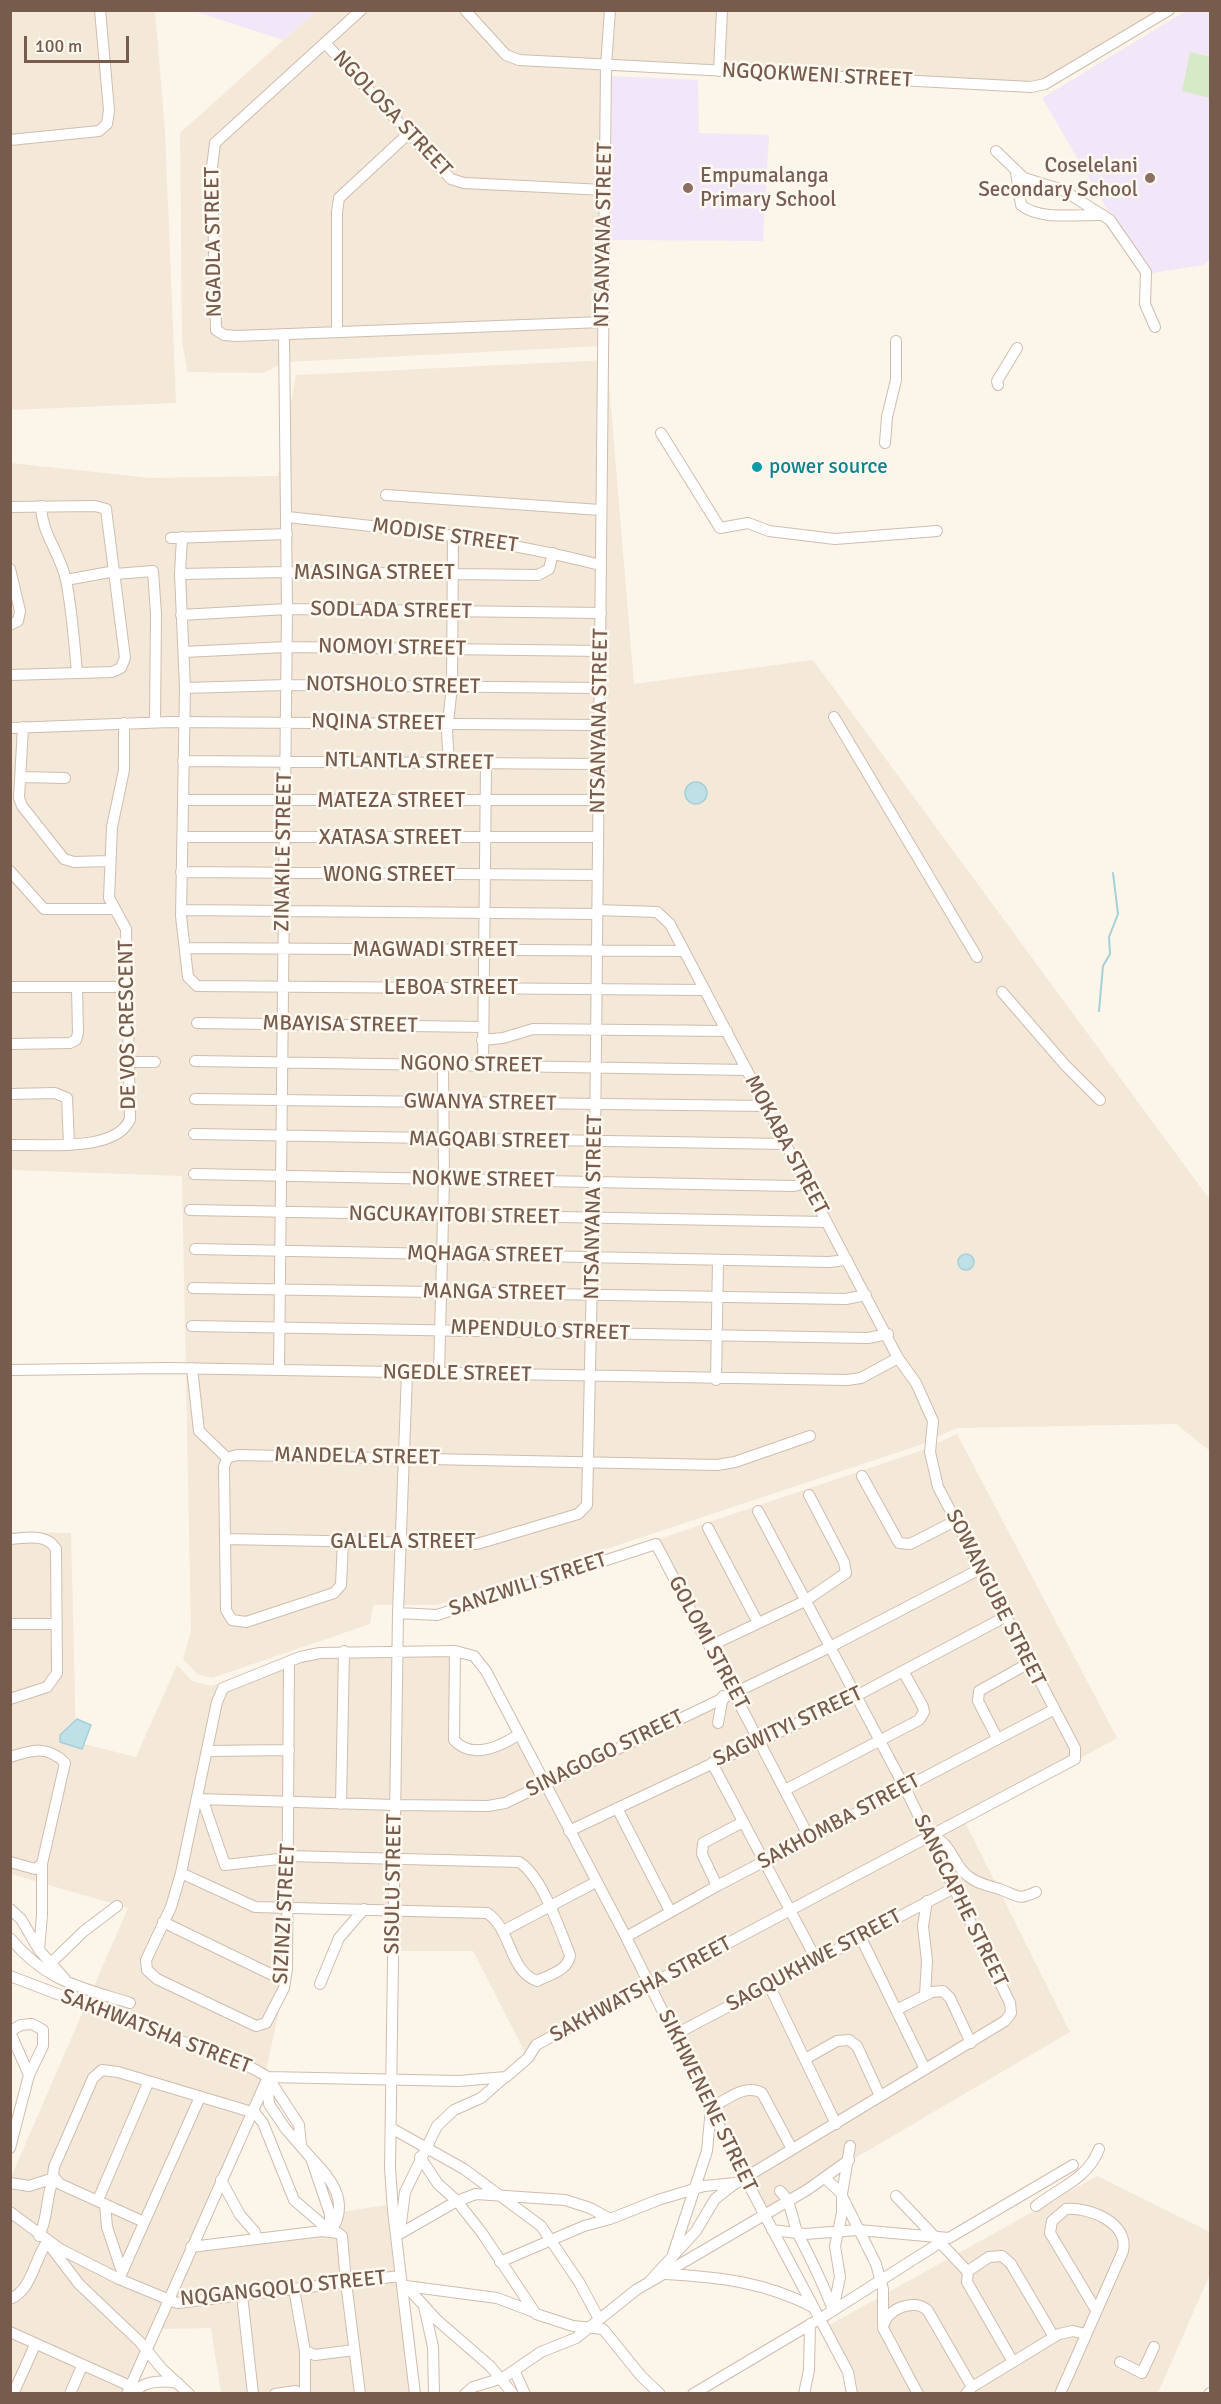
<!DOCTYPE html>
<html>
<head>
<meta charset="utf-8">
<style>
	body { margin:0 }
	#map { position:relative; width:1221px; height:2404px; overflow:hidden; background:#fcf5ea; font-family:Signika,sans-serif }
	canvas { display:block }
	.frame { position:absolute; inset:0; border:12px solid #775c4d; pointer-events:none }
	.scale { position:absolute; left:24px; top:36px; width:105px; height:27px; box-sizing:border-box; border:3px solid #775c4d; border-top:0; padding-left:8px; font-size:18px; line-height:21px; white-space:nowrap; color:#775c4d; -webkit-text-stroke:4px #fff9f1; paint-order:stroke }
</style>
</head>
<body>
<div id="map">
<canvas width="1221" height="2404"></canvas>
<div class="frame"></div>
<div class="scale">100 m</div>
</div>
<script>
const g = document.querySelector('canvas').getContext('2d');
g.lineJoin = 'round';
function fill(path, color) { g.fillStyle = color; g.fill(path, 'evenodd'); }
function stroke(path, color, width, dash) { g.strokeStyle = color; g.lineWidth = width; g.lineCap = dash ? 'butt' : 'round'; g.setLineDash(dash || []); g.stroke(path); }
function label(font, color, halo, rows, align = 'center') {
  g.font = font + ' Signika,sans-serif'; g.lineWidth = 5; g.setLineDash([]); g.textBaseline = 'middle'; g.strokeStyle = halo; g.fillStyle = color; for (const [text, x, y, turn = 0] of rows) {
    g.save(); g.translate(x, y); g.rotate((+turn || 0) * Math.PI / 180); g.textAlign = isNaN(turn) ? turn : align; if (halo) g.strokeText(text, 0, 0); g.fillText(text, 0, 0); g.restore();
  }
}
fill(new Path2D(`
	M10,11H155L165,131L176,403L11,410Z
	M316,11H1168L1038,87L606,66L603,346L285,362L263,373L187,372L182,339L180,133Z
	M607,360L634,684L813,660L1210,1200V1451L1176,1424L957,1428L920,1445L437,1605H373L370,1624L212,1678L197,1674L183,1659L191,1631L182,1176L11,1170V463L150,478L278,476L296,375Z
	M957,1434L1117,1738L965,1822L1070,2032L763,2212L650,1986L536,2045L528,2058L473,1951H393L394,1910L288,1908L285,1981L266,2072L192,2247L339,2227L341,2212L386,2205L410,2393H221L211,2328L155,2329L127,2393L11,2394V2177L128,1908L11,1874V1532L71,1533L76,1742L136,1757L177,1665L192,1681L211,1686L300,1657L455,1651L454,1740L472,1751L518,1735L544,1783L733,1691L653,1541L920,1451Z
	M1097,2176L1210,2232V2274L1158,2393H852L824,2328Z`), '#f4e8d9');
fill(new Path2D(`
	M194,11H316L283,40Z
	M1186,11H1210V258L1204,265L1145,274L1042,98Z
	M612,76L698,80L699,133L769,135L763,241L610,240Z`), '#f2e7f9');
fill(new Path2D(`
	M1190,52L1210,57V98L1182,91Z`), '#d6eac8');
const water = new Path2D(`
	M685 793a11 11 0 1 1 22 0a11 11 0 1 1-22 0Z
	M958 1262a8 8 0 1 1 16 0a8 8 0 1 1-16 0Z
	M77,1719L91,1725L82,1749L60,1742V1735Z`);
fill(water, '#bfe0e6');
stroke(water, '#a5d0d8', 1.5);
stroke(new Path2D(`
	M1099,1011L1103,966L1110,954L1109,937L1118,914L1113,873`), '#a5d0d8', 2);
const minor = new Path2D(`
	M361,10L215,143L212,167L216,330L224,335L236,336L603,322
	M465,10L506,55L519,60L1031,87L1045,84L1169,10
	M325,43L451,179L464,183L604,190
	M719,71L722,10
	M10,140L99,131L107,124L109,110L100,10
	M996,151L1024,178L1063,190L1110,220L1146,272L1145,304L1155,327
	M1016,172L1021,205C1040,221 1079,214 1103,215
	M337,331V212L339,198L408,134
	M998,385L997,381L1017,348
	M661,433L720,528L748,523L769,531L835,539L937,531
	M885,443L887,417L896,380V341
	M386,495L600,510
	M41,506C42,535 60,552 66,580C72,610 74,641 77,672
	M10,507L95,506L106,509L125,658L121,668L112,672L10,675
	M287,517C393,528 497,538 600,565
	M182,537L180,574L185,688L181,916L188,977L197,986L705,990
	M171,538L287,534
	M10,569L20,611L18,621L10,625
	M115,574L153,571L156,614L155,722
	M180,574L287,572L538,575L549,569L553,553
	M66,580L115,571
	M181,615L287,609L601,613
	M184,652L286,647L601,651
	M185,688L286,685L600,688
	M834,717L977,957
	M23,727L19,798L22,806L64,859L74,862L110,861
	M10,728L171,722L600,725
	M183,761L599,764
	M449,763L447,732L452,686L453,534
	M22,777L65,778
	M183,800H598
	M183,837H597
	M10,871L44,909H113
	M181,872L597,875
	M182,910L597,914
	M186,948L684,951
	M10,987H127
	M1002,992L1065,1065L1100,1100
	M197,1023L482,1027
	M482,1040L503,1038L533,1029L727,1031
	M10,1044L70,1043L76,1040L78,1033L77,988
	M195,1061L747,1070
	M129,1062H155
	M483,1065L486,763
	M10,1094L55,1093L67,1098L69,1144
	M195,1099L766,1106
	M194,1134L785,1144
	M10,1145C40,1144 117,1153 130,1119L126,929L109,898L112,827L124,770V723
	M194,1174L794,1186L807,1183
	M190,1210L826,1222
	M195,1249L829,1262L847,1260
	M193,1288L846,1299L866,1295
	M192,1326L868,1338L888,1334
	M192,1368L199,1431L227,1458
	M10,1370L168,1368L847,1380L861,1378L898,1358
	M279,1370L287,609L284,334
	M407,1373L398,1613L390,2168L393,2211L415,2394
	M439,1373L444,1179L443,1065
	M716,1380L718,1260
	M862,1476L899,1543L910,1544L955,1521
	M708,1528L757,1621
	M10,1539C26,1538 47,1533 56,1549L57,1673L47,1687L10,1699
	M225,1539L477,1544L578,1514L587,1505L595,1142L606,66L610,10
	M343,1541L341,1585L334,1593L246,1622L232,1620L226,1610L224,1467L227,1458L237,1455L717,1465L735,1462L810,1436
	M398,1613L437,1615L656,1544L809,1837
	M10,1624H57
	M710,1646L805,1601L846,1573L844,1562L809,1495
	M455,1651L454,1740C472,1760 499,1747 518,1735
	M289,1662L287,1969L284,1988L266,2023L256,2026L157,1979L147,1970L146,1960L171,1907L181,1873L217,1702L223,1688L300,1657L320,1653L455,1651L474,1656L486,1671L626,1937L745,2178L848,2372L852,2394
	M718,1723L723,1696
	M997,1738L978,1701L979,1691L1029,1663
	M208,1751L289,1750
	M10,1757C32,1750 48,1745 65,1763L42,1864L35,1869L10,1862
	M712,1763L816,1959
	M785,1790L919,1720L924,1712L923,1707L903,1671
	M198,1799L395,1805L488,1806L505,1803L830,1647L980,1569
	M204,1804L225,1865L288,1858
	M341,1804L344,1651
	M617,1808L670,1911
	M569,1831L856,1696L1005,1617
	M932,1837C951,1841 953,1865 968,1876C979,1885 989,1885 1002,1890C1020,1897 1018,1900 1036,1892
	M181,1873L255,1907L487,1913C512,1929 508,1970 537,1981C549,1975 569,1970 570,1955C560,1930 542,1876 519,1862L288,1856
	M717,1886L702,1854L703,1843L743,1822
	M10,1909L21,1919L39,1950L65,1979
	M163,1922L285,1981
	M503,1931L596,1882
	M860,1936L925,2069
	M626,1937L717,1886L1053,1710
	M10,1938C47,1982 77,1986 130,2003
	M39,1950L42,1915V1864
	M51,1963L84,1931L117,1906
	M10,1976L252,2068L268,2077L459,2081L506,2077L528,2058L536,2045L1075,1759V1748L938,1487L930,1452L933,1421L916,1383L898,1358L670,924L657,912L597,910
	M320,1984L339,1938L364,1909
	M769,1985L836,2124
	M925,1995L927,1961L923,1926L927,1901
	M896,2010L932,1992L943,1991L950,1998L971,2043
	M10,2031L21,2025L32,2024L43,2030V2046L29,2075
	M10,2032L29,2075L10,2148
	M674,2035L954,1888
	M805,2059L837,2041L849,2040L857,2046L880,2096
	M268,2077L299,2125L301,2145
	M267,2080L269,2104L285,2128L311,2158L330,2214V2231
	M391,2128L464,2169L541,2226L579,2282L599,2319
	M420,2157L438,2184L457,2201L482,2233L536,2314L573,2326L603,2329L641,2376L660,2394
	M312,2159C330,2177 348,2200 334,2226
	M825,2178L842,2194
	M221,2180L240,2215L255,2232
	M10,2183L29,2186L54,2178
	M780,2191C792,2202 792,2220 798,2234C811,2259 823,2283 833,2310
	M896,2196L968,2272
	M843,2198L876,2264L883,2289V2323
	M98,2200L148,2083
	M105,2204L107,2227L122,2272
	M1036,2206C1058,2188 1088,2179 1099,2149
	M10,2212L60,2249L119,2279L177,2303L400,2276
	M144,2222L60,2184L53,2176L54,2167L93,2078L102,2070L118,2072L255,2113L263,2123L294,2200L330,2231
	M772,2230L805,2234L858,2230L949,2238L1073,2165
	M39,2236C49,2217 45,2197 54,2178
	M396,2236L457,2201L476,2194L565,2200L590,2208L610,2219L658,2200L704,2186L736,2183
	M396,2236L401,2223L405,2192L437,2126L454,2110L481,2098L505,2077
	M191,2247L322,2231L338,2233L342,2236L346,2282L360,2394
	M673,2254L707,2151L711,2108C726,2100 745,2083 762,2093L792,2149
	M500,2262L584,2226L610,2219
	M666,2274C719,2277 765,2282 813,2307
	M119,2279L200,2097
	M650,2281L696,2231L715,2199L733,2185L1005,2021L1011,2013L1010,2003L905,1788L758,1511
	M406,2286L497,2298L534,2312
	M407,2287L437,2320L490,2366L513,2394
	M294,2289L305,2351L315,2355L354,2350
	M242,2295L253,2394
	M10,2299C32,2290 34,2260 47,2242L79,2284L140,2342L162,2369L189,2394
	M424,2306L433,2347L434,2394
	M833,2310L840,2277L835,2246L842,2213V2194L850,2146
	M10,2332L130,2386
	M305,2351V2394
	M1013,2362L967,2282L968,2271L989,2257L1002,2256L1011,2264L1054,2337
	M1120,2362L1142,2373L1154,2347
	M515,2372L525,2394
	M13,2394L35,2345
	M70,2394L82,2366
	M127,2394L268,2077
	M133,2394C143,2380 161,2380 178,2383
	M275,2394L296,2391L303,2394
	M465,2394L473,2387L503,2378L541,2352L576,2338L636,2290L807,2190L849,2160
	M693,2394L826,2315L941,2242
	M804,2394L809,2370L810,2324
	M918,2394L883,2328C885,2309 915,2297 928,2311L972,2387
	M966,2394L972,2387L1059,2334L1073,2331L1085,2334
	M1060,2394L1123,2251C1129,2223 1090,2207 1066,2209L1052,2221L1050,2233L1096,2310
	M1209,2394L1210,2393`);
stroke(minor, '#cfbeaf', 12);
stroke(minor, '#fff', 10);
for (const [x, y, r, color] of [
	[1150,178,6,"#8d6e63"],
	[688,188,6,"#8d6e63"],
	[757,467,6,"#0f9aa8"]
]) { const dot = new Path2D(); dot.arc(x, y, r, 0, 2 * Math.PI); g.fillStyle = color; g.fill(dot); stroke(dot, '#fff9f1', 2); }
label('21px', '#775c4d', '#fff9f1', [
	["NGQOKWENI STREET",817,76,3],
	["NGOLOSA STREET",392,114,47],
	["NTSANYANA STREET",604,235,-89],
	["NGADLA STREET",214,242,-91],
	["MODISE STREET",445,536,8],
	["MASINGA STREET",374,573],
	["SODLADA STREET",391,611,1],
	["NOMOYI STREET",392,648,1],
	["NOTSHOLO STREET",393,686,1],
	["NTSANYANA STREET",600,721,-89],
	["NQINA STREET",378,723,1],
	["NTLANTLA STREET",409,762,1],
	["MATEZA STREET",391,801],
	["XATASA STREET",390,838],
	["ZINAKILE STREET",284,852,-89],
	["WONG STREET",389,875],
	["MAGWADI STREET",435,950],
	["LEBOA STREET",451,988],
	["DE VOS CRESCENT",128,1025,-91],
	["MBAYISA STREET",340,1025,1],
	["NGONO STREET",471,1065,1],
	["GWANYA STREET",480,1103,1],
	["MAGQABI STREET",489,1141,1],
	["MOKABA STREET",786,1145,62],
	["NOKWE STREET",483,1180,1],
	["NTSANYANA STREET",594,1207,-89],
	["NGCUKAYITOBI STREET",454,1216,1],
	["MQHAGA STREET",485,1255,1],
	["MANGA STREET",494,1293,1],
	["MPENDULO STREET",540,1331,2],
	["NGEDLE STREET",457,1374,1],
	["MANDELA STREET",357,1457,1],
	["GALELA STREET",403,1542],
	["SANZWILI STREET",528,1585,-18],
	["SOWANGUBE STREET",995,1598,63],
	["GOLOMI STREET",708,1643,62],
	["SAGWITYI STREET",788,1727,-25],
	["SINAGOGO STREET",605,1754,-26],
	["SAKHOMBA STREET",839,1822,-28],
	["SISULU STREET",394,1884,-89],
	["SANGCAPHE STREET",960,1901,64],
	["SIZINZI STREET",285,1914,-87],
	["SAGQUKHWE STREET",814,1961,-28],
	["SAKHWATSHA STREET",641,1990,-28],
	["SAKHWATSHA STREET",156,2032,21],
	["SIKHWENENE STREET",707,2101,64],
	["NQGANGQOLO STREET",283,2289,-6]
]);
label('21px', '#785e54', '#fff9f1', [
	["Coselelani",1138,166],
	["Secondary School",1138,190],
	["Empumalanga",700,176,"left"],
	["Primary School",700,200,"left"]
], 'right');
label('21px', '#0d838f', '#fff9f1', [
	["power source",769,467]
], 'left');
</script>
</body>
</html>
